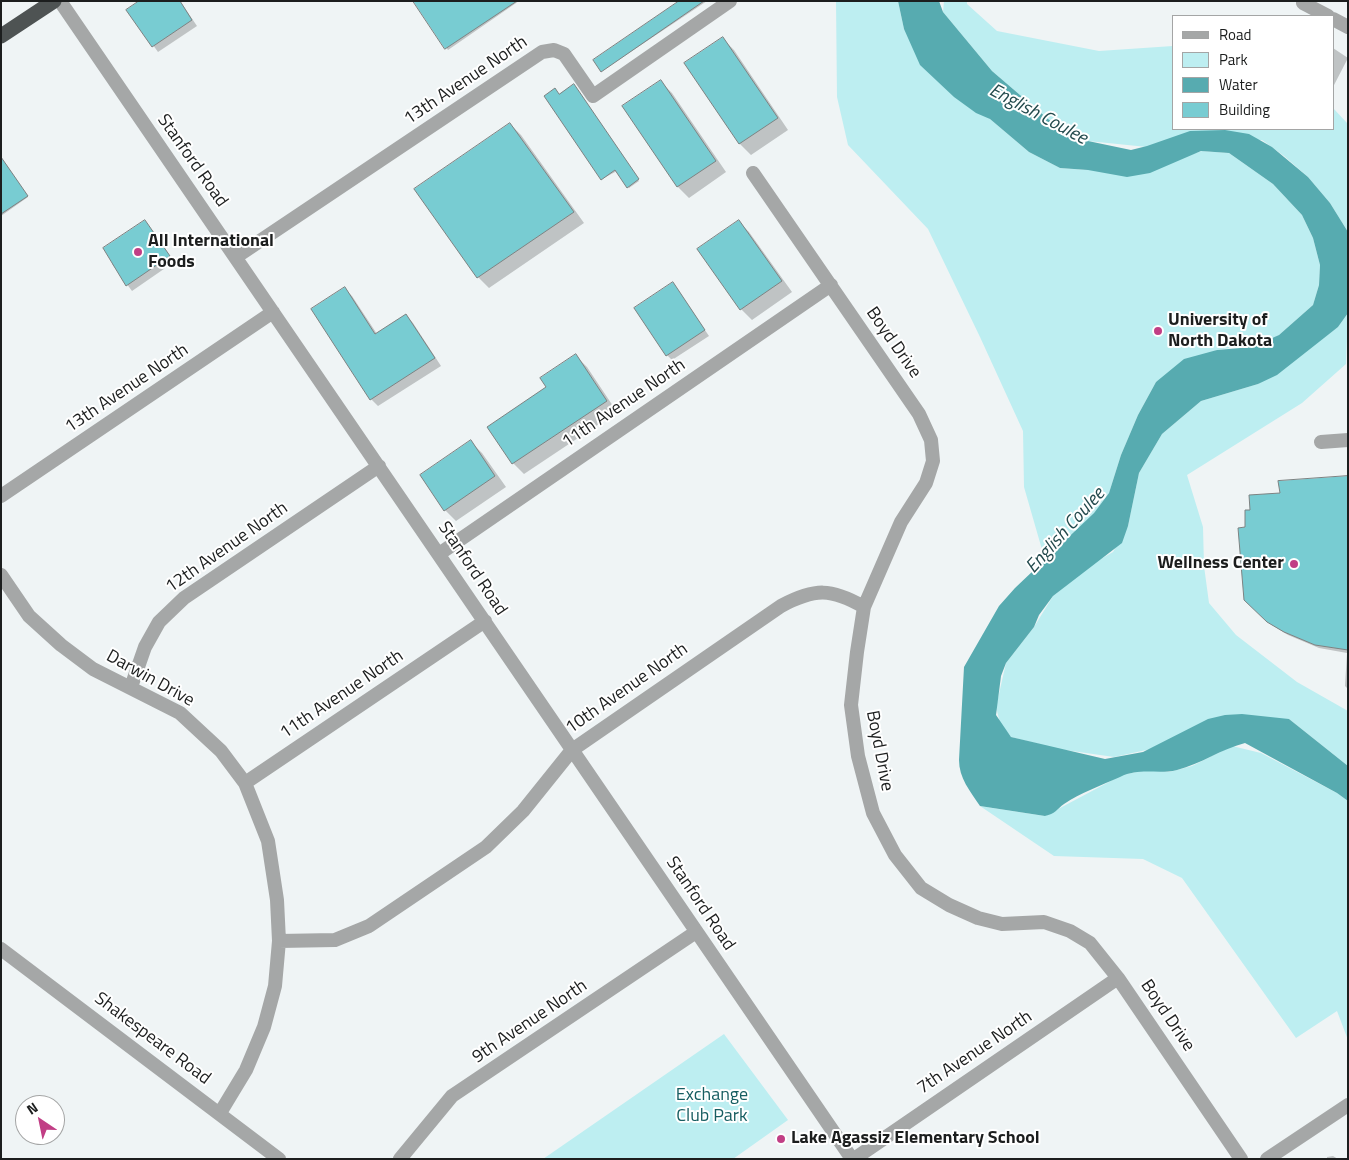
<!DOCTYPE html>
<html>
<head>
<meta charset="utf-8">
<style>
	body { margin:0 }
	#map { position:relative; width:1349px; height:1160px; overflow:hidden; background:#eff4f5; font-family:"Titillium Web",sans-serif }
	canvas { display:block }
	.frame { position:absolute; inset:0; border:2px solid #1c1e1e; pointer-events:none }
	.legend { position:absolute; left:1172px; top:15px; width:162px; height:115px; box-sizing:border-box; background:#fff; border:1px solid #a4a5a5; margin:0; padding:6px 9px; list-style:none; font-size:15px; color:#1c1e1e }
	.legend li { display:flex; align-items:center; gap:10px; height:25px }
	.legend b { width:25px; border:1px solid #a4a5a5 }
	.north { position:absolute; left:15px; top:1095px; width:50px; height:50px; box-sizing:border-box; background:#fff; border:1px solid #a4a5a5; border-radius:50%; rotate:326deg; font-size:14px; font-weight:700; line-height:20px; text-align:center; color:#1c1e1e }
	.north::after { content:''; display:block; margin:auto; width:18px; height:22px; background:#c13e85; clip-path:polygon(50% 0,100% 100%,50% 72%,0 100%) }
</style>
</head>
<body>
<div id="map">
<canvas width="1349" height="1160"></canvas>
<div class="frame"></div>
<ul class="legend">
<li><b style="height:6px;background:#a5a7a7"></b>Road</li>
<li><b style="height:14px;background:#bdeef1"></b>Park</li>
<li><b style="height:14px;background:#57abb0"></b>Water</li>
<li><b style="height:14px;background:#78ccd2"></b>Building</li>
</ul>
<div class="north">N</div>
</div>
<script>
const g = document.querySelector('canvas').getContext('2d');
g.lineJoin = 'round';
function fill(path, color) { g.fillStyle = color; g.fill(path, 'evenodd'); }
function stroke(path, color, width, dash) { g.strokeStyle = color; g.lineWidth = width; g.lineCap = dash ? 'butt' : 'round'; g.setLineDash(dash || []); g.stroke(path); }
function label(font, color, halo, rows, align = 'center') {
  g.font = font + ' "Titillium Web",sans-serif'; g.lineWidth = 4; g.setLineDash([]); g.textBaseline = 'middle'; g.strokeStyle = halo; g.fillStyle = color; for (const [text, x, y, turn = 0] of rows) {
    g.save(); g.translate(x, y); g.rotate((+turn || 0) * Math.PI / 180); g.textAlign = isNaN(turn) ? turn : align; if (halo) g.strokeText(text, 0, 0); g.fillText(text, 0, 0); g.restore();
  }
}
fill(new Path2D(`
	M836,1H898L904,29L990,119L1029,152L1060,168L1088,170L1182,157L1202,151L1229,153L1273,184L1302,215L1313,238L1320,265L1319,285L1313,305L1279,335L1264,343L1217,350L1156,382L1138,415L1121,455L1109,493L1094,513L1045,560L1024,487L1023,431L980,337L928,229L848,145L837,97Z
	M944,1H967V4L997,31L1099,51L1173,46V129H1333V108L1348,124V232L1330,203L1308,177L1284,156L1262,140L1147,147L1088,141L1070,135L1048,119L992,71L943,12Z
	M1348,313L1346,364L1302,403L1187,475L1203,527L1204,566L1209,603L1236,635L1297,682L1348,711V766L1289,719L1114,757L1058,749L1011,737L1000,723L996,707L1006,663L1034,627L1053,596L1092,564L1113,552L1128,526L1139,473L1162,434L1201,401L1258,384L1338,327Z
	M1232,746L1261,753L1337,793L1348,801V1040L1337,1011L1296,1038L1182,878L1143,859L1054,856L980,806L1045,816L1122,775L1146,770L1169,772L1192,766Z
	M724,1034L788,1120L733,1159H543Z`), '#bdeef1');
fill(new Path2D(`
	M898,1H939L943,12L992,71L1048,119L1070,135L1088,141L1131,150L1147,146L1190,131L1225,130L1249,134L1272,147L1308,177L1330,203L1348,232V313L1338,327L1277,375L1258,384L1201,401L1162,434L1139,473L1128,526L1122,543L1053,596L1039,615L1034,627L1006,663L1001,676L996,715L1011,737L1105,759L1143,752L1208,719L1225,715L1242,714L1289,719L1348,766V801L1337,793L1245,743C1221,749 1201,764 1177,770C1158,775 1141,767 1120,777C1102,785 1080,793 1064,804C1057,809 1055,814 1045,816L980,806C970,791 959,778 959,760L964,667L999,606L1015,588L1094,513L1109,493L1121,455L1138,415L1156,382L1184,359L1217,350L1252,347L1279,335L1313,305L1319,285L1320,265L1313,238L1302,215L1273,184L1229,153L1201,151L1150,173L1127,177L1088,170L1060,168L1029,152L990,119L976,113L954,97L920,65L904,29Z`), '#57abb0');
fill(new Path2D(`
	M141,1H180L197,26L158,52L128,10Z
	M414,1H519L448,50Z
	M682,1H707L602,71Z
	M723,39L734,50L788,130L751,155L740,144L686,64Z
	M1333,48L1348,58L1333,87Z
	M661,82L672,93L726,172L689,198L678,187L624,107Z
	M576,88L639,181L629,188L617,171L602,179L559,96Z
	M510,124L521,135L584,223L489,288L478,277Z
	M1,163H5L28,197L1,216Z
	M145,221L174,262L132,291L112,264Z
	M738,221L749,232L792,292L752,320L741,309L699,249Z
	M673,283L709,336L672,360L667,355Z
	M345,289L352,296L377,334L406,315L413,323L441,366L378,406L371,399Z
	M576,356L587,367L617,412L524,474L513,463L489,427L548,387Z
	M471,442L482,453L506,487L456,521L445,510Z
	M1347,466H1348V689L1345,686L1347,653L1319,648L1288,635L1272,625L1245,600L1247,528L1251,511L1281,494L1348,477Z
	M1333,1156L1338,1159H1327V1157Z`), '#0003');
const building = new Path2D(`
	M139,1H180L192,20L152,47L126,10Z
	M413,1H517L445,49Z
	M679,1H704L601,72L593,60Z
	M723,37L778,118L739,144L684,63Z
	M661,80L716,161L677,187L622,106Z
	M574,84L639,179L627,188L615,170L601,180L544,96L555,88L559,94Z
	M510,123L574,212L477,278L414,189Z
	M1,157L28,196L1,214Z
	M145,220L170,256L126,286L103,248Z
	M739,220L782,281L740,310L697,249Z
	M673,282L705,330L666,356L634,308Z
	M345,287L375,334L406,314L435,358L370,400L311,309Z
	M576,354L607,401L512,464L487,427L546,387L540,378Z
	M471,440L495,476L444,511L420,475Z
	M1348,476V650L1315,645L1284,632L1267,622L1244,600L1238,528L1245,527V510H1250L1249,495L1280,493L1278,481Z`);
fill(building, '#78ccd2');
stroke(building, '#7d8282', 1);
stroke(new Path2D(`
	M60,1L852,1159
	M1303,3L1328,16
	M1333,19L1348,27
	M753,173L919,414L931,440L933,461L926,483L901,522L864,607L857,652L851,705L858,756L873,813L895,855L921,888L949,905L978,918L1002,924L1044,922L1070,931L1090,943L1118,978L1241,1159
	M236,257L542,52L554,50L564,54L593,96L730,1
	M1321,442L1348,440
	M1,496L273,312
	M439,554L831,285
	M1,575L29,616L61,645L93,669L180,713L221,751L245,783L268,841L277,900L279,941L275,986L264,1027L246,1070L220,1113
	M131,687L145,647L159,622L184,598L379,466
	M245,783L485,621
	M279,941L335,940L369,926L486,847L523,811L572,750L781,606C815,588 831,588 864,607
	M1,949L279,1159
	M400,1159L452,1096L696,932
	M854,1159L1118,978
	M1267,1159L1348,1105`), '#a5a7a7', 14);
stroke(new Path2D(`
	M1,36L54,1`), '#4e5353', 15);
for (const [x, y, r, color] of [
	[138,252,5,"#c13e85"],
	[1158,331,5,"#c13e85"],
	[1294,564,5,"#c13e85"],
	[781,1139,5,"#c13e85"]
]) { const dot = new Path2D(); dot.arc(x, y, r, 0, 2 * Math.PI); g.fillStyle = color; g.fill(dot); stroke(dot, '#fff', 2); }
label('18px', '#1c1e1e', '#fff', [
	["13th Avenue North",466,81,-34],
	["Stanford Road",192,161,55],
	["Boyd Drive",893,343,55],
	["13th Avenue North",127,389,-34],
	["11th Avenue North",624,404,-34],
	["12th Avenue North",227,548,-35],
	["Stanford Road",472,569,56],
	["Darwin Drive",150,679,29],
	["10th Avenue North",627,689,-35],
	["11th Avenue North",342,695,-34],
	["Boyd Drive",879,751,79],
	["Stanford Road",700,904,56],
	["Boyd Drive",1167,1016,56],
	["9th Avenue North",530,1022,-34],
	["Shakespeare Road",152,1039,37],
	["7th Avenue North",975,1053,-34]
]);
label('bold 18px', '#1c1e1e', '#fff', [
	["All International",148,242],
	["Foods",148,263],
	["University of",1168,321],
	["North Dakota",1168,342],
	["Wellness Center",1284,564,"right"],
	["Lake Agassiz Elementary School",791,1139]
], 'left');
label('18px', '#165d61', '#fff', [
	["Exchange",712,1096],
	["Club Park",712,1117]
]);
label('italic 19px', '#234a4d', '#fff', [
	["English Coulee",1038,115,28],
	["English Coulee",1066,531,-48]
]);
</script>
</body>
</html>
